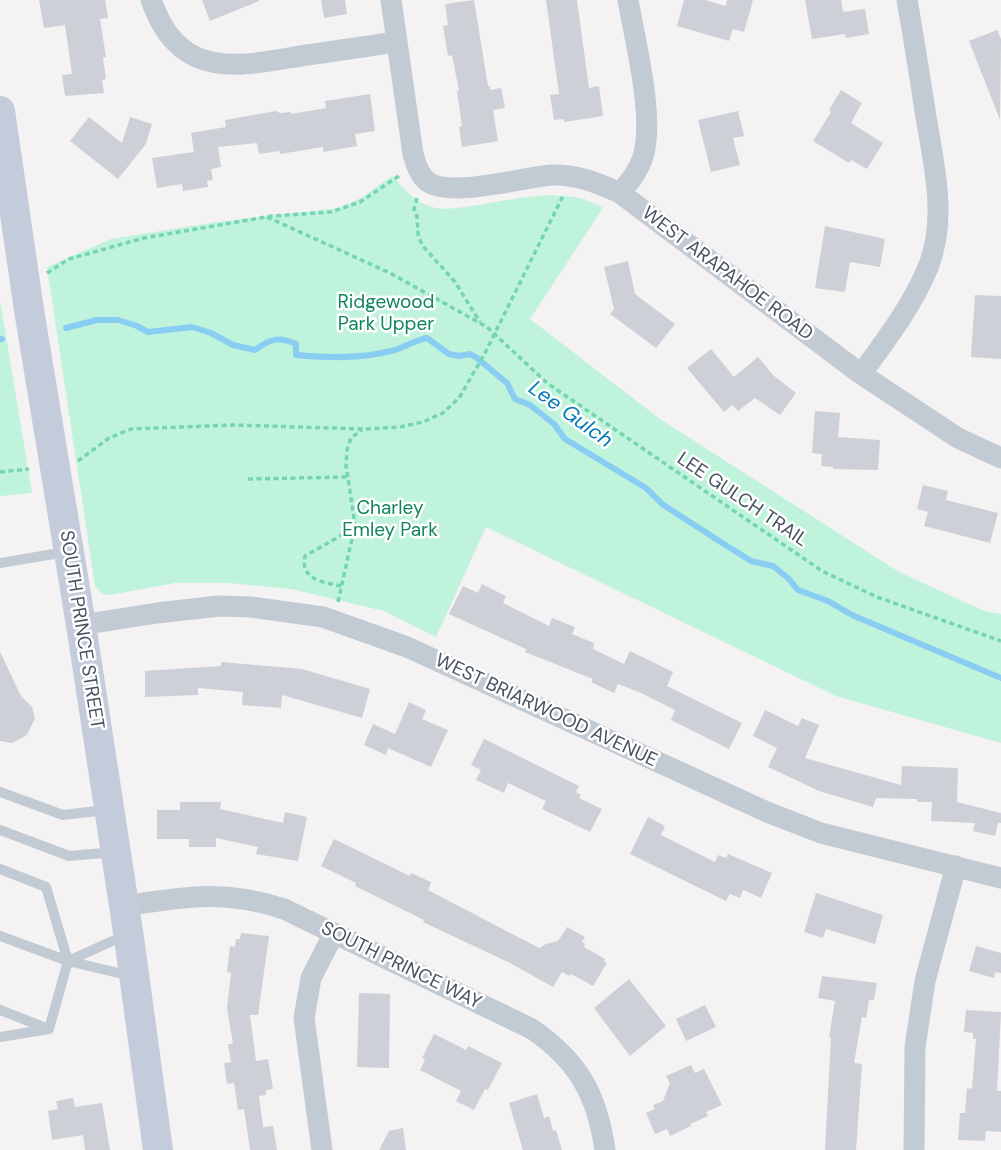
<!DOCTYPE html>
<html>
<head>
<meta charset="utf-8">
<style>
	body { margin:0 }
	canvas { display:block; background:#f4f2f2 }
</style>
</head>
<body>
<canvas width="1001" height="1150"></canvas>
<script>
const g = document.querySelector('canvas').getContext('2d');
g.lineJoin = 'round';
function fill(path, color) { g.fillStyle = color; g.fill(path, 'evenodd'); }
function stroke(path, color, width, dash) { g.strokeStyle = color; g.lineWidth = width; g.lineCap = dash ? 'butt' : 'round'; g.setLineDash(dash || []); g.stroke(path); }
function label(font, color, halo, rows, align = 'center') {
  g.font = font + ' "DM Sans",sans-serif'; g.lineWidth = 5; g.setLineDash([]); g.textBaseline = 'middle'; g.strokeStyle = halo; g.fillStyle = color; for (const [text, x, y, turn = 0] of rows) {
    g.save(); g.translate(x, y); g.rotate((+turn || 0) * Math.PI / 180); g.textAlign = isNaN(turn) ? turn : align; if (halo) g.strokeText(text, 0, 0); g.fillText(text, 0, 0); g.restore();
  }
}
fill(new Path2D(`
	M392,176C402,186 411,198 424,204C440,212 455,208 472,206C514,200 564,184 603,208L530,319L660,419L899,572L984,611L1001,614V743L836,696L486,527L436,637L384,611L291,589L229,583H175L110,595L102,594L95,586L47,267L111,239L216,222L339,208L361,198Z
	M0,300L32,493L0,496Z`), '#bff3db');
stroke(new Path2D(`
	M66,328L97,320H118L137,326L148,332L192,327L211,333L233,345L255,350C270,339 278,336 296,344V355C328,358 360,359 391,351C404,348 412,341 427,338L449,354L459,356L470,354L477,358L507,383L515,399L530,405L554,424L565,439L646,488L662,504L716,539L751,561L773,566L788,578L798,590L828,601L852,615L1001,678
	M0,339H2`), '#8acdf3', 6);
fill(new Path2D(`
	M39,0H105L108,18L100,19L106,57H103L106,79L102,80L104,93L65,96L62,75L72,74L65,25L44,28Z
	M202,0H259V1L210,21Z
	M321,0H345L347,14L324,18Z
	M474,0L488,86H490V90L501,88L505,108L493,110L498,141L462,147L459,127L462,126L457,91H459L452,55L448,56L443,26L448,25L445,4Z
	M546,0H577L589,88L599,86L603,116L564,122V119L554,120L550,95L559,94Z
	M684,0H705L726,6L727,0H753L744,32L733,29L729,41L677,26Z
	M805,0H841L843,12L865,9L869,34L846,38L845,34L812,39Z
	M997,30L1001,39L1000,120L969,41Z
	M841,90L862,103L851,123L883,143L867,169L851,160L849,163L813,141L831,112L829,110Z
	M370,94L375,131L355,134L357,146L323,152V147L280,154L279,151L259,154L257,143L218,147L221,167L211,169L213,180L207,181L208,187L183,191L182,184L157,188L152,158L194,152L191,133L226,127L225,120L276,111L280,113L291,112V114L326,108L325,101Z
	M738,111L744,136L733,138L740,165L711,172L698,120Z
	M89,117L122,143L130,117L152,124L146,144L118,179L70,141Z
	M825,226L885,239L880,267L850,262L845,292L815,288Z
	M628,261L635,294L675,324L656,348L610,314L614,309L604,267Z
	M975,295L1001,296V359L971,357Z
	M711,349L734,377L758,357L774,376L796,393L780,415L755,398L738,411L732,405L724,412L687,368Z
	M815,411L840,413L838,437L880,440L878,470L833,469V467L821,466L822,454L812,453Z
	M923,485L948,491L946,500L998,513L990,543L924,526L928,512L917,509Z
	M482,584L506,596L503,603L549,626L552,618L575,627L572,634L594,643L593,649L624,664L630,651L673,672L667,686L742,723L729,749L671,720L675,710L639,692L618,684L614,693L591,682L593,679L525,652L526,649L449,614L463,586L478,593Z
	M0,652L21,696L32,707L35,718L27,735L12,743L0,741Z
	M221,662L302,669L370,689L362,718L282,695L281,708L242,705L243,692L198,688V695L145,697V671L221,666Z
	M409,702L426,710L422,719L448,730L431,767L388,748L386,755L364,745L373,724L395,734Z
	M765,710L798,726L802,718L819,725L805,758L901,785L902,766L958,768L957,802L1001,813V823H998L995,836L973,831L975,823L931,821L932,802H917V799L876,798L873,807L819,791L768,767L777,748L753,736Z
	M484,739L579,786L576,792L581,795L579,798L602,809L590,832L542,809L546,801L508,783L504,793L476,780L481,770L471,765Z
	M180,802H221L220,809L283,823L285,812L307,817L298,861L256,854L258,847L216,838V847H189V839H157V810H180Z
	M648,817L665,826L661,835L715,862L718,855L726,858L728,854L772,873L761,898L743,890L740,898L730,894L726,901L630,854Z
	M334,839L410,876L411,873L431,882L428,890L539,948L546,944L558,941L567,927L585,937L582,942L585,944L584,947L605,959L604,961L607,963L593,986L571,974L569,976L562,972L553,987L510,963L423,922L424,920L355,886L356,883L321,866Z
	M816,893L883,915L875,944L826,929L823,938L804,932Z
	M241,933L269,936L258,1015H250L256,1061L268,1059L273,1089L266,1090V1095L259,1096L263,1127L273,1126L277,1150H250L244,1109L238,1110L234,1083L227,1084L224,1063L231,1062L228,1044H233L227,1008L231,973L227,972L230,946L235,947L236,939H240Z
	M976,946L1001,953V973L995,972L994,978L969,971Z
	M822,976L877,983L874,1000H869L866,1018L862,1017L854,1063L862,1064L856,1150H825L831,1037H829L835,1001L818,998Z
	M629,979L666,1026L630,1056L594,1008Z
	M359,993L390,994L389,1068L357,1067Z
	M705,1005L716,1027L686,1041L676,1019Z
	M966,1010L1001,1012L997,1091H1001V1132L986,1131L985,1141L958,1140L960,1113H965L967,1088L972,1089L976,1039H973V1033L964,1032Z
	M434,1034L466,1050L468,1046L502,1063L488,1090L485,1089L474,1110L456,1101L461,1091L420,1070L425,1060L422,1058Z
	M691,1065L695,1073L704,1069L722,1105L706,1112L708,1116L690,1124L691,1126L670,1136L667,1129L655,1134L646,1113L655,1109L653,1105L663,1101L670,1083L666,1076Z
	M537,1094L544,1118L549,1116L553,1131L556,1130L562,1150H523L509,1103Z
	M73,1098L75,1107L102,1103L110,1150H85L83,1135L52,1140L48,1111L58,1109L56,1101Z
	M403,1128L406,1150H379L389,1131Z`), '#ced0d7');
stroke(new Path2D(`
	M417,198L414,209L417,216L418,234L422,245L455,282L480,322
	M267,217L390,273L487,327L547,383L822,571L877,597L1001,641
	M47,273L69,259L144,238L272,216L331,212L360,202L399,176
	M78,461L109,438L131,429L232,425L365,429L400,427L423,422L443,413L459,398L485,353L563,196
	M0,472L29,469
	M248,479L347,477
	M341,586C323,582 300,580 305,556L347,532L353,533
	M338,602L355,525L346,465L347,450L351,438L362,430`), '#74d4b4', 3.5, [5, 3.5]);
stroke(new Path2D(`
	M0,563L66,552
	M0,792L63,815L106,810
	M0,830L69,856L115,852
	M0,869L46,887L68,961L49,1029L0,1037
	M0,936L68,961L131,976
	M68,961L126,935
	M0,1010L46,1028`), '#c2cad4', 10);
stroke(new Path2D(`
	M151,0C160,24 171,45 196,57C230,72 272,60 307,55C337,51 367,46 397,42
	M391,0L413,154C416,164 419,175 428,182C451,198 523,177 552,175C576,174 598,183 620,193L861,374L958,438L1001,458
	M620,193C630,181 638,172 643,157C655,117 635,41 628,0
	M861,374C886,340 913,305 929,265C947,217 934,166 926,117C920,78 914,39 907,0
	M81,625L157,613L219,606L251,607L323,617L407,647L767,812L821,833L1001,878
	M124,906C184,897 224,889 284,909L532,1029C578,1061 597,1094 605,1150
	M322,1150L304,1018L311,978L334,933
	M914,1150L915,1047L925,981L956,866`), '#c2cad4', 21);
stroke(new Path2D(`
	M0,111L29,310L81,625L129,938L158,1150`), '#c4ccdc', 30);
label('19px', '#485261', '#fff', [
	["WEST ARAPAHOE ROAD",727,274,37],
	["LEE GULCH TRAIL",742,500,34],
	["SOUTH PRINCE STREET",81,630,81],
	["WEST BRIARWOOD AVENUE",546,711,25],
	["SOUTH PRINCE WAY",401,966,26]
]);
label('19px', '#11855c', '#fff', [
	["Ridgewood",386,303],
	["Park Upper",386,325],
	["Charley",390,509],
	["Emley Park",390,531]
]);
label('italic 21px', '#0278bb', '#fff', [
	["Lee Gulch",570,415,36]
]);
</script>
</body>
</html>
